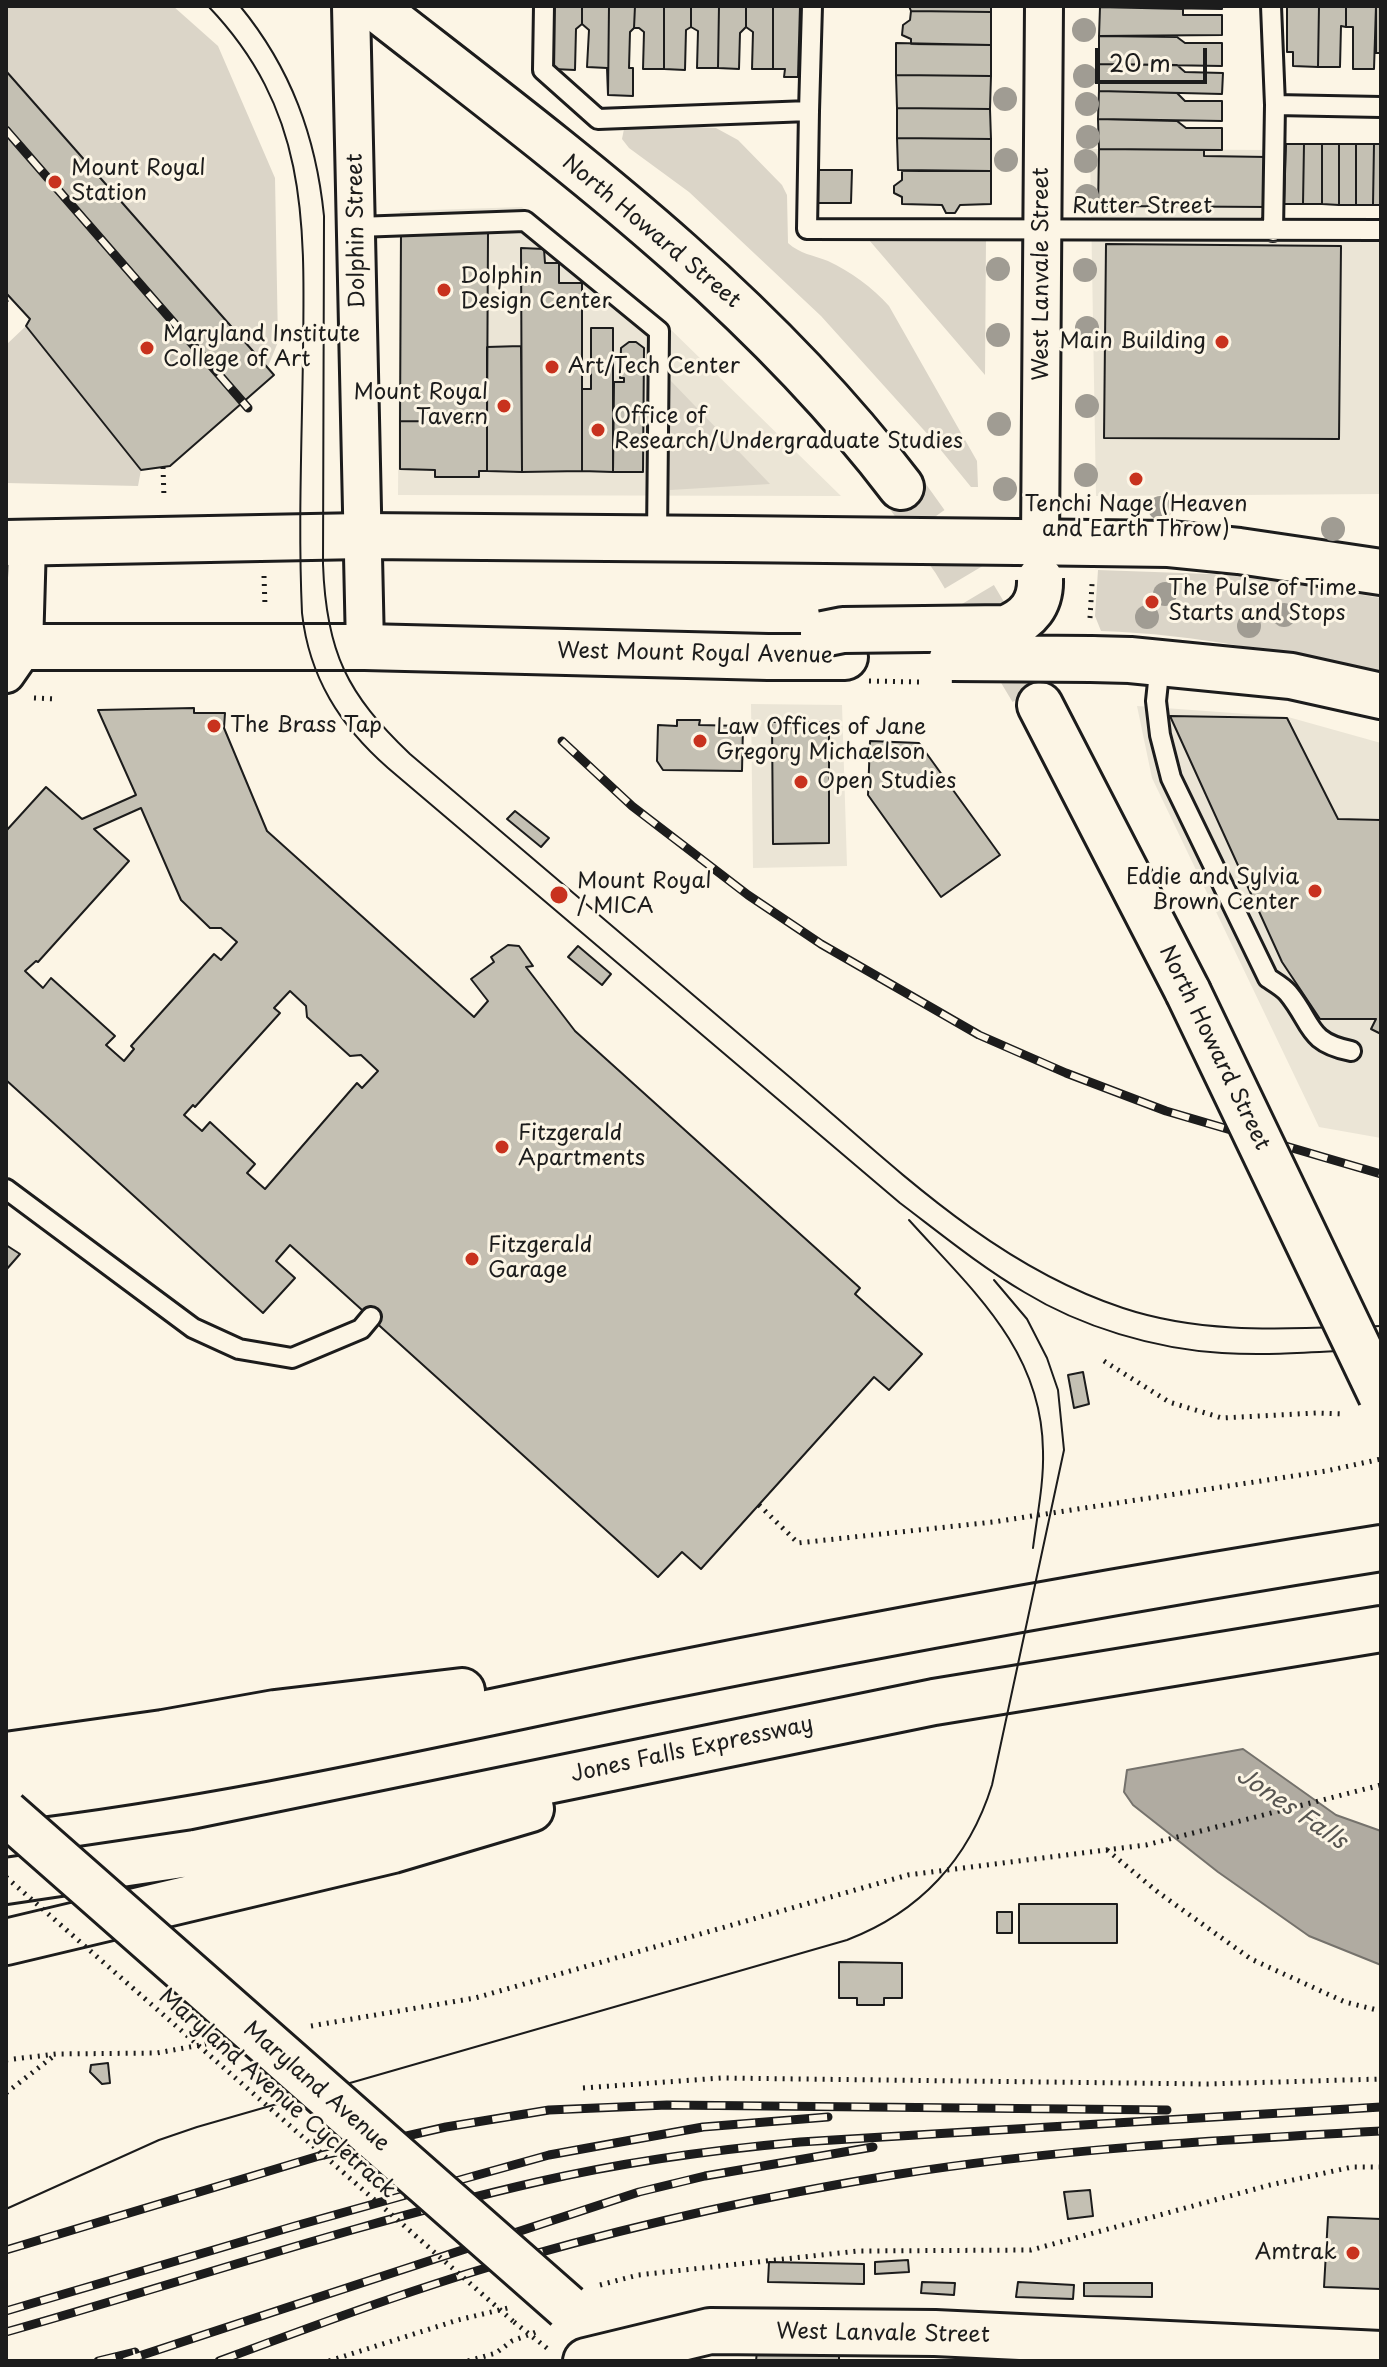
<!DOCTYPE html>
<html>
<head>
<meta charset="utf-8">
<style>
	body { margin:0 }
	#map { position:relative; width:1387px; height:2367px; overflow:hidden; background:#fcf5e5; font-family:"Playpen Sans",sans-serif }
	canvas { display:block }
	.frame { position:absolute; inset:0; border:8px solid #1c1c1c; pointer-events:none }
	.scale { position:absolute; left:1095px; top:48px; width:112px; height:36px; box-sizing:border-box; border:4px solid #1c1c1c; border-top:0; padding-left:10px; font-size:24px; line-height:28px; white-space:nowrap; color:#1c1c1c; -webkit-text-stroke:6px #fcf5e5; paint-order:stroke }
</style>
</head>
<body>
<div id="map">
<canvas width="1387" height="2367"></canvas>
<div class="frame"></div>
<div class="scale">20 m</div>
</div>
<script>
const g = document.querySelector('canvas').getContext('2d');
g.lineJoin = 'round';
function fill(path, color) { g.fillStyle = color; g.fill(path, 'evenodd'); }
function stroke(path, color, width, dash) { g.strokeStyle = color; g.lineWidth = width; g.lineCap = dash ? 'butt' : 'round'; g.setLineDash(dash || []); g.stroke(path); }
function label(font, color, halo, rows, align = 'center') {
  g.font = font + ' "Playpen Sans",sans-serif'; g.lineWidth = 6; g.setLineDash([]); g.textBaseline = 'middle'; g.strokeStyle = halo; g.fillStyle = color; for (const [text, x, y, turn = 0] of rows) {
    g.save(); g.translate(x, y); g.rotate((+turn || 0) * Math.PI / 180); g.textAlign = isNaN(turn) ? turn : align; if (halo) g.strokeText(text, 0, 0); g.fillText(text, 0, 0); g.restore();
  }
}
fill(new Path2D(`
	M1090,149L1271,150L1269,242H1381V494L1096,496Z
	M522,207L662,321L841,496L398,495L400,211Z
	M751,704L842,705L847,866L753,868Z
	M1137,706L1288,717L1381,743V1138L1319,1127L1152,778Z`), '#ebe5d6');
fill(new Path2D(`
	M6,6H173L218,46L275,178L278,342L260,386L6,108Z
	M641,124L716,128L738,140L782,185L787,195L788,243C800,254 813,255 828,261C851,272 872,287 889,306L977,461L978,487H971L931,438L821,316L689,192L629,148L622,139L624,129Z
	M986,239L985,375L869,240Z
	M26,326L141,470L138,486L6,483V345Z
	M670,380L770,484L670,490Z
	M1098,570L1239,575L1381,598V674C1289,654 1196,634 1101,631L1095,616Z`), '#dbd5c8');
const water = new Path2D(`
	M1243,1749L1336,1815L1381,1831V1965L1309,1936L1218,1872L1133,1805L1124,1792L1127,1770Z`);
fill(water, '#b0aba1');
stroke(water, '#75726c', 2);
const building = new Path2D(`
	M554,6H582V24L576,29L575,70L553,69Z
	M582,6H609L608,95L607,68L587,67L589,30L582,24Z
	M609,6H635L634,28L630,32L629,68H633V96L608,95Z
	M635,6H664V69H643L644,32L639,28H634Z
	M664,6H691V27L686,30L685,70L664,69Z
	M691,6H719L718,68H697L698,31L691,27Z
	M719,6H746V27L740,33L739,69L718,68Z
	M746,6H773V69H752L753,32L746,27Z
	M773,6H800L798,77H784L785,69H773Z
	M909,6H991V12L911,11Z
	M1100,6H1222V9L1100,7Z
	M1287,6H1319L1318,67L1293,66V52H1287Z
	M1319,6H1346V27L1341,26L1340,67H1318Z
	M1346,6H1376L1374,69H1353V27H1346Z
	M1376,6H1381V53H1376Z
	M1100,7L1183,9V15H1222V35L1099,36Z
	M911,11L991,12V45L911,44V39L902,35L903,25L910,20Z
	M1099,36L1177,37L1185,43H1222V66L1099,64Z
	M896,43L991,45V76L896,75Z
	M1099,64L1177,65L1185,72L1223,73L1222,94L1099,91Z
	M6,71L274,375L170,466L141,470L26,326L30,319L6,293Z
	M896,75L991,76L990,109L897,108Z
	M1099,91L1177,93L1185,101H1222V121L1098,119Z
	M897,108L990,109L991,139L897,138Z
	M1098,119L1177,121L1186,128H1222V150L1099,149Z
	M897,138L991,139V171L898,170Z
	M1286,144H1304L1303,204H1284Z
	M1304,144H1322V204H1303Z
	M1322,144H1339V205L1322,204Z
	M1339,144H1356V205H1339Z
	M1356,144H1374L1373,205H1356Z
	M1374,144H1381V205H1373Z
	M1099,149L1204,150V156L1268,157V207L1107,206V209H1098Z
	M817,170H852L851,203H817Z
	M902,171H991V204L960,205L955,213H946L942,205L902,204V197L894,193V186L902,180Z
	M401,233H488L487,422L400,421Z
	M1106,244L1341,246L1339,439L1104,438Z
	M521,248L544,249L545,263H559V283H582V471L522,472Z
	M591,328H613V472L582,471V389H591Z
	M629,342H636L644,348L643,472H613L614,382H624V378H620L621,348Z
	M521,346L522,472L487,471V347Z
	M400,421L487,422V471H479V477H435V470L400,469Z
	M194,708V713H225L224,728L267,831L474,1017L488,1001L471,979L494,962L491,957L508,945L519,946L533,966L526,967L575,1031L860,1288L855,1294L922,1354L889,1390L874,1377L701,1569L682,1552L658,1577L290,1245L276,1261L295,1278L263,1313L6,1080V831L46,787L82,819L136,795L98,710ZM141,808L181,900L210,928H221L237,942L221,960L214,954L131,1046L134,1049L124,1061L106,1045L115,1036L51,978L43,988L25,971L36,961L38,962L129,861L94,829ZM290,991L306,1006L307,1017L350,1056L361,1055L378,1071L362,1088L357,1083L265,1189L247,1173L255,1164L210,1122L202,1131L184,1115L193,1105L195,1107L280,1013L274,1008Z
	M1170,716L1287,718L1338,819L1381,820V1034L1371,1029L1376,1019H1320L1282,962Z
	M677,720H700L699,725L743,726L742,771L663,770L657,761L658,725L677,726Z
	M772,722H829V843L773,844Z
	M870,741L919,743L1000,855L941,897L868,795Z
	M515,811L549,838L541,847L507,819Z
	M578,946L611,974L602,985L568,957Z
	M6,1245L20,1254L6,1270Z
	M1083,1372L1089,1404L1074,1408L1068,1375Z
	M1019,1904H1117V1943H1019Z
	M997,1912H1012V1933H997Z
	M839,1962L902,1963V1998H884V2005H857V1998H839Z
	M108,2063L110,2083L102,2084L90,2072L91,2065Z
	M1090,2190L1093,2216L1068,2219L1064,2192Z
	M1328,2217L1381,2219V2289L1324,2287Z
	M908,2260L909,2272L875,2274V2262Z
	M769,2262L864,2264V2284L768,2282Z
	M922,2282L955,2283L954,2295L921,2293Z
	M1018,2282L1074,2285L1073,2299L1016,2297Z
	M1084,2283H1152V2297L1084,2296Z
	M757,2351L839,2354V2361H756Z`);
fill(building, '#c4c0b3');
stroke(building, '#1c1c1c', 2);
stroke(new Path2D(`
	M901,487L954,561L1040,705`), '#dad4c7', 44, [44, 22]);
const lane = new Path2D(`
	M544,6L543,70L598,119L809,111L807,229L1381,230
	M1271,6L1275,105L1273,231
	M1275,105L1381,107
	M809,111L812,6
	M357,227L525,221L659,331L657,537
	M1160,663L1156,701L1160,735L1171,778L1268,978C1274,982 1283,987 1288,993C1313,1023 1306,1042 1351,1051
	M6,1189L193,1328L239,1349L292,1358L361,1329L371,1317`);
const street = new Path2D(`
	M351,6L365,647
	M1040,542L1044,6
	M6,674L24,648L27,543`);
const secondary = new Path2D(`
	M1017,542L1169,544L1239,551L1381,572
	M6,543L362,536L730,539
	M6,647H365L768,657H845
	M1091,659L1130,660L1291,676L1381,696
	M586,2361L710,2331L935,2333L1381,2354`);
const primary = new Path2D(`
	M373,6C561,153 755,295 901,487
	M1040,705L1188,992`);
const highway = new Path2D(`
	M6,1755L163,1733L275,1713L462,1691
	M6,1798C220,1773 431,1724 641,1681C887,1632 1134,1587 1381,1548
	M6,1881L195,1853L934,1702L1381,1629
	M6,1942L393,1850L531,1809`);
stroke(lane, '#1c1c1c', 24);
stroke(street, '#1c1c1c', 42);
stroke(secondary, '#1c1c1c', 50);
stroke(primary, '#1c1c1c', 50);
stroke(highway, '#1c1c1c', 50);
stroke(new Path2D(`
	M6,300L11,298
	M163,467L164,498
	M264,576L265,606
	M1090,618L1092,584
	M34,698L56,699
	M1104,1361L1169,1402L1222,1418L1316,1413L1344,1414
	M759,1505L798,1543L993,1522L1326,1471L1381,1459
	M1107,1850L1159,1893L1251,1959L1345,2002L1381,2011
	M311,2026L475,1998L908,1875L1146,1845L1381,1785
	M6,2060L56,2054L157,2053L206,2044
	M583,2088L721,2078L1208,2084L1381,2079
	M6,2093L55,2055
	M600,2285L638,2275L858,2251L1031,2250L1270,2185L1352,2167H1381
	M514,2322L548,2349
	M329,2361L458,2320L508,2308
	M468,2361L496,2353L512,2341L536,2332`), '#1c1c1c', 5, [2, 6]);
stroke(lane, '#fcf5e5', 18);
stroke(street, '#fcf5e5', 36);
stroke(secondary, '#fcf5e5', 44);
stroke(primary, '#fcf5e5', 44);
stroke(highway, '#fcf5e5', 44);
stroke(new Path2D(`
	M208,6C307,109 305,218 303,352C302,438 298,526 302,613C309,677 340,726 388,768L900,1203C941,1234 980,1266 1024,1292C1081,1327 1155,1349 1222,1353C1275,1356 1328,1351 1381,1349
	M240,6C291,68 316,137 324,216L323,564C326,652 347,694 410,754C533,859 656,963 779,1068C886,1158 987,1263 1123,1308C1207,1336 1294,1328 1381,1326
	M909,1220C972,1290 1042,1350 1043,1451C1044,1483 1037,1516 1033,1548
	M6,2209L159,2140L197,2127L847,1940C920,1912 969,1859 992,1785L1064,1450L1058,1390L1047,1358L1027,1319L994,1280`), '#1c1c1c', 2);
const rail = new Path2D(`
	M6,130L248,408
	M562,741L632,806L748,895L821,944L979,1035L1066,1073L1166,1111L1381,1174
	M6,2250L319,2156L446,2127L549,2110L667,2105L1167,2110
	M6,2311L295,2226L549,2155L703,2127L828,2117
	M6,2332C183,2282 358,2223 537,2182C623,2162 712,2150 800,2142L1381,2107
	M98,2361L135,2352
	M124,2361L639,2192L705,2176L873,2147
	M219,2361C321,2323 423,2285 527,2256C648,2222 770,2195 893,2175C1055,2149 1218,2140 1381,2131`);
stroke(rail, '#1c1c1c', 9);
stroke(rail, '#fcf5e5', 6, [18]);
const secondaryBridge = new Path2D(`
	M730,539L1017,542
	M823,634L843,630L1006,628C1028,619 1041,604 1040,579
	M952,658L1091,659
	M6,1813L567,2307`);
const primaryBridge = new Path2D(`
	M1188,992L1381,1395`);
stroke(secondaryBridge, '#1c1c1c', 50, []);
stroke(primaryBridge, '#1c1c1c', 50, []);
stroke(new Path2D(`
	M869,681L920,682
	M6,1877L514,2322`), '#1c1c1c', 5, [2, 6]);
stroke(secondaryBridge, '#fcf5e5', 44);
stroke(primaryBridge, '#fcf5e5', 44);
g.fillStyle = '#a09c93';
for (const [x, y] of [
	[1084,30],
	[1085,76],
	[1005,99],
	[1087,104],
	[1088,137],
	[1006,160],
	[1086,161],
	[1087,196],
	[998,269],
	[1085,270],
	[1087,328],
	[998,335],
	[1087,406],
	[999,424],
	[1086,475],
	[1005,489],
	[1160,508],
	[1333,529],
	[1165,594],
	[1284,615],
	[1147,617],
	[1249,626]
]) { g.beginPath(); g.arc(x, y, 12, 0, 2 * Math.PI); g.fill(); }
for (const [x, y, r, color] of [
	[55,182,8,"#c8321e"],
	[444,290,8,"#c8321e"],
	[1222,342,8,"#c8321e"],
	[147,348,8,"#c8321e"],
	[552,367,8,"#c8321e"],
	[504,406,8,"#c8321e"],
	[598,430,8,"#c8321e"],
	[1136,479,8,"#c8321e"],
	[1152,602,8,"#c8321e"],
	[214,726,8,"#c8321e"],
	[700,741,8,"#c8321e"],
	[801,782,8,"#c8321e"],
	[1315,891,8,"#c8321e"],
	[559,895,10,"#c8321e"],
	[502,1147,8,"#c8321e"],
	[472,1259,8,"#c8321e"],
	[1353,2253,8,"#c8321e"]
]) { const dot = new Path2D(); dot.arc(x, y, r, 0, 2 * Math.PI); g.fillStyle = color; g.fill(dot); stroke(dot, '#fcf5e5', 3); }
label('22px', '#1c1c1c', '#fcf5e5', [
	["Mount Royal",71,169],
	["Station",71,194],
	["Dolphin",460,277],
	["Design Center",460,302],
	["Maryland Institute",163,335],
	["College of Art",163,360],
	["Main Building",1206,342,"right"],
	["Art/Tech Center",568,367],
	["Mount Royal",488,393,"right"],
	["Tavern",488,418,"right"],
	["Office of",614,417],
	["Research/Undergraduate Studies",614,442],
	["Tenchi Nage (Heaven",1136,505,"center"],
	["and Earth Throw)",1136,530,"center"],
	["The Pulse of Time",1168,589],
	["Starts and Stops",1168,614],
	["The Brass Tap",230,726],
	["Law Offices of Jane",716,728],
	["Gregory Michaelson",716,753],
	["Open Studies",817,782],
	["Eddie and Sylvia",1299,878,"right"],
	["Brown Center",1299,903,"right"],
	["Mount Royal",577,882],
	["/ MICA",577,907],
	["Fitzgerald",518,1134],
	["Apartments",518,1159],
	["Fitzgerald",488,1246],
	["Garage",488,1271],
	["Amtrak",1337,2253,"right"]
], 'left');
label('22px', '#1c1c1c', '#fcf5e5', [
	["Rutter Street",1142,207],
	["Dolphin Street",357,231,-91],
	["North Howard Street",651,232,40],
	["West Lanvale Street",1042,274,-90],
	["West Mount Royal Avenue",695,654,1],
	["North Howard Street",1214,1048,64],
	["Jones Falls Expressway",692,1750,-12],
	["Maryland Avenue",316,2087,41],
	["Maryland Avenue Cycletrack",277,2094,41],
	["West Lanvale Street",883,2334,1]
]);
label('italic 24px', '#575551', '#fcf5e5', [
	["Jones Falls",1291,1809,34]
]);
</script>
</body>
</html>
